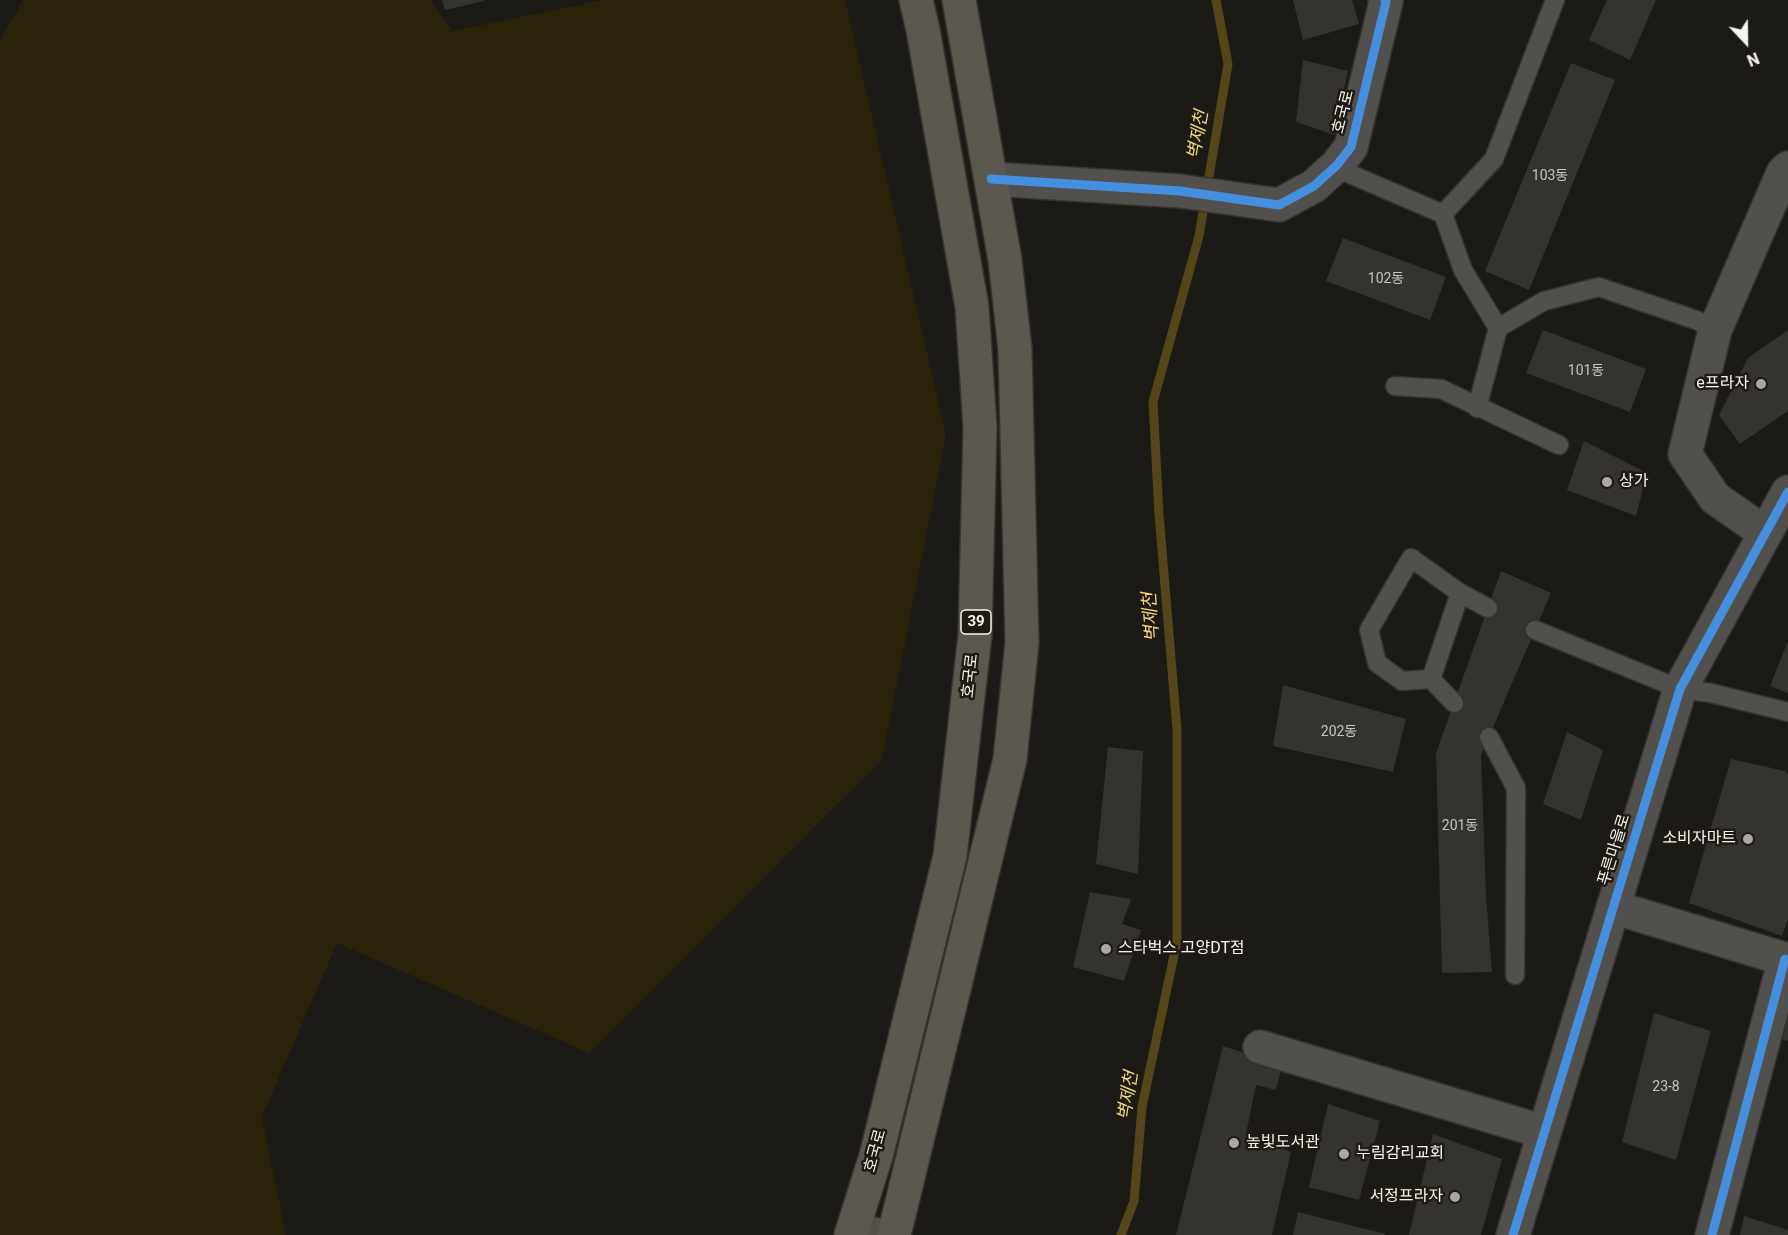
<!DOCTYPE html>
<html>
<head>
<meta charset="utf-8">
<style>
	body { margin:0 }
	#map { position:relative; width:1788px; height:1235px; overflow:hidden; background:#1c1a16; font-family:Roboto,sans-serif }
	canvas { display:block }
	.north { position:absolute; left:1716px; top:12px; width:60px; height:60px; -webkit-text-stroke:4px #1e1b14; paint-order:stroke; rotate:158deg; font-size:16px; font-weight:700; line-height:24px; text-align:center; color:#f5f4ee }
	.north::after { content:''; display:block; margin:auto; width:21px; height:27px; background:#f5f4ee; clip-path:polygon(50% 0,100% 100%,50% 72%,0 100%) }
</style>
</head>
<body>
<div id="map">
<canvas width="1788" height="1235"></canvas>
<div class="north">N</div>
</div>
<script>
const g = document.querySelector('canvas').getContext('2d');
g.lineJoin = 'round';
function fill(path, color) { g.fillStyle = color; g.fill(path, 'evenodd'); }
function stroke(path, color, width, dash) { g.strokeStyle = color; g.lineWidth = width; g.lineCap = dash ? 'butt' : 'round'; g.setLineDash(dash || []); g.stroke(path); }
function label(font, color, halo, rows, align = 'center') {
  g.font = font + ' Roboto,"Noto Sans KR",sans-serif'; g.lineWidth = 5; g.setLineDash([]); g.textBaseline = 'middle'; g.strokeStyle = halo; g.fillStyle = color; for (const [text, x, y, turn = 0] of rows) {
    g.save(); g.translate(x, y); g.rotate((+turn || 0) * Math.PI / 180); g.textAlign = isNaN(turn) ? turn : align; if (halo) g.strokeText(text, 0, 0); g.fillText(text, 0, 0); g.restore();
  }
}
fill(new Path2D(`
	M23,0H430L453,31L603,0H845L946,435L882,759L589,1053L337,943L262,1117L286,1235H0V41Z`), '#2a230a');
stroke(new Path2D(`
	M1121,1235L1134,1201L1142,1107L1177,941V730L1159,514L1153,402L1199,236L1228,64L1216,0`), '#534719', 9);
fill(new Path2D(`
	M442,0H484V1L445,10Z
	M1293,0H1352L1359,24L1303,40Z
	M1607,0H1656L1630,60L1589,40Z
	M1303,60L1348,71L1334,135L1296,122Z
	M1571,63L1615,80L1529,290L1485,271Z
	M1343,238L1446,277L1430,320L1326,281Z
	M1543,330L1646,369L1630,412L1526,373Z
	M1788,330V411L1740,444L1719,415L1748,358Z
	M1584,441L1647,473L1636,516L1567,490Z
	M1501,571L1551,593L1481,755L1486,896L1492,972L1442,973L1436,753Z
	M1788,641V693L1770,686Z
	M1283,685L1406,719L1393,772L1273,746Z
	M1567,732L1603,750L1581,820L1543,804Z
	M1108,747L1143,751L1138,874L1096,864Z
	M1731,759L1785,771L1788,775V919L1782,936L1689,903Z
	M1090,892L1131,899L1122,924L1141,930L1124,981L1073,967Z
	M1654,1013L1711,1031L1676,1160L1622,1142Z
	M1787,1018H1788V1041L1781,1039Z
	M1223,1046L1282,1065L1276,1090L1256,1085L1246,1134L1291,1152L1272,1235H1176Z
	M1328,1104L1380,1121L1359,1200L1309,1187Z
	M1433,1134L1502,1159L1481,1235H1409Z
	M1298,1212L1386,1234L1385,1235H1293Z
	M1744,1216L1788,1230V1235H1740Z`), '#343330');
const service = new Path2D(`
	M1337,165L1350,174L1443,214L1463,270L1498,328L1544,301L1599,287L1696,320L1715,330
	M1443,214L1494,159L1555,0
	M1395,386L1441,389L1559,445
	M1477,408L1498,328
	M1535,630L1680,689L1711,693L1788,712
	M1431,679L1402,681L1377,663L1369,630L1411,558L1460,593
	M1454,703L1431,679L1460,593L1488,608
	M1489,737L1516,788L1515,975`);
const minor = new Path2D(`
	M991,179L1180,191L1279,205L1314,186L1337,165L1351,147L1386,2L1385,0
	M1765,533L1715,498L1685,454L1715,330L1783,173L1788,168
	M1613,907L1788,960
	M1260,1047L1544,1132
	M1712,1235L1785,959`);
const tertiary = new Path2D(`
	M853,1230L878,1235
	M1513,1235L1680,689L1788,492`);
const primary = new Path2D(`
	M851,1235L876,1156L950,856L975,635L980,427L972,307L923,30L916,0
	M894,1235L1010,759L1022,643L1015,349L1005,260L959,0`);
stroke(service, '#353330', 21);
stroke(minor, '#353330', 36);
stroke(tertiary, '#353330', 36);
stroke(primary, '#353330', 36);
stroke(service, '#52504d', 18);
stroke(minor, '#52504d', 33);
stroke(tertiary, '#52504d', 33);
stroke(primary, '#5a584f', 33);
stroke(new Path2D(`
	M991,179L1180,191L1279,205L1314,186L1337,165L1351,147L1386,2L1385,0
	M1513,1235L1680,689L1788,492
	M1712,1235L1785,959`), '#468fdf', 9);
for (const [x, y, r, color] of [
	[1761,384,6,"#a9a8a2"],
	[1607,482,6,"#a9a8a2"],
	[1748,839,6,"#a9a8a2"],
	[1106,949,6,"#a9a8a2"],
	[1234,1143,6,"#a9a8a2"],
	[1344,1154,6,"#a9a8a2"],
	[1455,1197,6,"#a9a8a2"]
]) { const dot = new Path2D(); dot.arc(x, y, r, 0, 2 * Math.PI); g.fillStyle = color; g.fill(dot); stroke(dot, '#1e1b14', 2); }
label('14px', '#c5c4be', null, [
	["103동",1550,176],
	["102동",1386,279],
	["101동",1586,371],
	["202동",1339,732],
	["201동",1460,826],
	["23-8",1666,1087]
]);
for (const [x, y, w] of [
	[976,622,30]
]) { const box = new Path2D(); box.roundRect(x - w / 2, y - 12, w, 24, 4.5); g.fillStyle = '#1e1b14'; g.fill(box); stroke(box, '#f5f4ee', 1.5); }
label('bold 15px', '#f5f4ee', null, [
	["39",976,622]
]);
label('16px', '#f5f4ee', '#1e1b14', [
	["호국로",1344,112,-76],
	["호국로",971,676,-84],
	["푸른마을로",1615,850,-73],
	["호국로",876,1151,-75]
]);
label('16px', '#f5f4ee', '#1e1b14', [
	["e프라자",1749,384,"right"],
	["상가",1619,482],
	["소비자마트",1736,839,"right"],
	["스타벅스 고양DT점",1118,949],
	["높빛도서관",1246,1143],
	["누림감리교회",1356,1154],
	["서정프라자",1443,1197,"right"]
], 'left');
label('italic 18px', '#f2d77b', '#1e1b14', [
	["벽제천",1199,135,-80],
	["벽제천",1152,617,-94],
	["벽제천",1129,1096,-81]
]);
</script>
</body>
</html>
